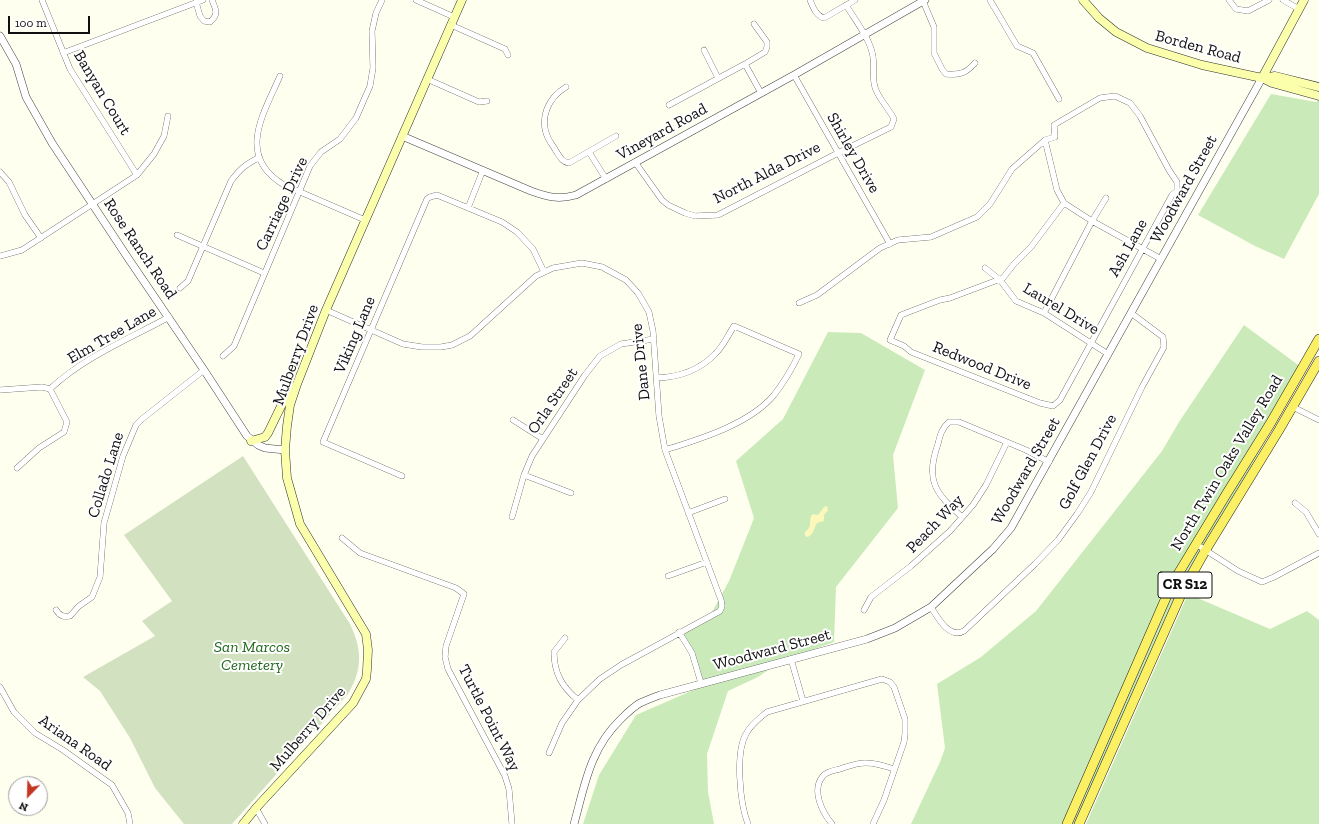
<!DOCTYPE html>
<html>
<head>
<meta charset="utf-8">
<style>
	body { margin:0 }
	#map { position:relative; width:1319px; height:824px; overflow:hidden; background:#fffff0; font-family:"Zilla Slab",serif }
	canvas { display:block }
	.north { position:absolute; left:8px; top:776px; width:40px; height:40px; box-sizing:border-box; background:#fff; border:1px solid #9f9f9f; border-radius:50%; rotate:203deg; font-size:11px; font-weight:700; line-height:16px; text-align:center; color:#0f0f0f }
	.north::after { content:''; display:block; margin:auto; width:14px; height:18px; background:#c23623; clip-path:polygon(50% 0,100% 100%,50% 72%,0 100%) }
	.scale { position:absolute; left:8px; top:16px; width:82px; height:18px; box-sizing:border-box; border:2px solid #0f0f0f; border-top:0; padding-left:5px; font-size:12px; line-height:14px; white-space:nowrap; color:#0f0f0f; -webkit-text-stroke:3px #fff; paint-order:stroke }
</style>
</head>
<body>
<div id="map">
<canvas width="1319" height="824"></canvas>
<div class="north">N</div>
<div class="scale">100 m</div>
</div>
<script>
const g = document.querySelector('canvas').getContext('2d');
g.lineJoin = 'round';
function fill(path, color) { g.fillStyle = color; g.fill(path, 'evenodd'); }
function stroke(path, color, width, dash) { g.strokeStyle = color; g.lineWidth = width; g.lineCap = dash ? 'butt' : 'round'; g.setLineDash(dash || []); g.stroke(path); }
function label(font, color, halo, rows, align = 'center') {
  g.font = font + ' "Zilla Slab",serif'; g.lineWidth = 4; g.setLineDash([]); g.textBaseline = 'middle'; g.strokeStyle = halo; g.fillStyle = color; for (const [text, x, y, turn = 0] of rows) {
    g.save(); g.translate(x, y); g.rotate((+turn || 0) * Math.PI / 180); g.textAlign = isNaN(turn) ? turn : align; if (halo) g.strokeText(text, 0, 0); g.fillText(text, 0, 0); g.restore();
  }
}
fill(new Path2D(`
	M1271,94L1316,102L1319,99V194L1284,259L1255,246L1198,215Z
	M1244,325L1305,370L1182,589L1083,824H911L940,762L945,748L937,684L981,657L1036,611L1162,451L1179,422Z
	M828,332L861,333L925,370L893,455L898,508L836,587L834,642L781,661L758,677L728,691L707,754L708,792L714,824H583L599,775L636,715L721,678L701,683L694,657L680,632L711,614L729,581L754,518L736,461L783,419Z
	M1188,594L1270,629L1307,611L1319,620V824H1086Z`), '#caebb9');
fill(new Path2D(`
	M827,506L828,510L824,515V521L817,523C813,529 815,533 808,537L805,536V532C812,527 809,523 811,516L813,514L818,515L824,507Z`), '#fcf8bc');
fill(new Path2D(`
	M243,456L350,624C362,649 363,669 348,694L232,824H184L155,788L130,738L100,691L83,677L155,636L142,621L172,601L124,535Z`), '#d2e2c0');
const minor = new Path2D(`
	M42,0L70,69L137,175
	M416,0L454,17
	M810,0C813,7 816,16 824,18L855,0
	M990,0L1017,46L1033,53L1059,99
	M1229,0L1236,9L1248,11L1269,0
	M1283,0L1299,9
	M923,1L934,27V53L942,69L946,74C961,75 966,73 975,63
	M196,2L200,16L204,21L210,22C219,14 216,10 212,0
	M451,25L505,49L508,55
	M704,50L718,78
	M63,53L203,0
	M745,64L761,93
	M794,75L890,244
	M280,76C263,115 236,156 284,185L365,220
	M427,79L479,102L487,101
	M566,87C548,98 539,118 548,138C550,142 554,147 556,151C560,157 562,162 569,163L616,136
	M669,105L745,64L765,52L767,47V42L754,24
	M1045,140L1057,190L1064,203L1092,221L1161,259
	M589,152L606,179
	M635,162L662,200L668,205L685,213L695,216L718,215L838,153L891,127L894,119C889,109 880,100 876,90C871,79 875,68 873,57C871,40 855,20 846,5
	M0,172L9,182L25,215L41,238
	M468,208L483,170
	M177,235L264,273
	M0,256L22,250L137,175L154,154L164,136L168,116
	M985,268L1000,280L1016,301L1044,313L1108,354
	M180,288L188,281L231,181C240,169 245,165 258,158
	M799,303L817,295L880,248L898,240L931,237L977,217L990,204L1012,169L1045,140L1055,137L1054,125L1100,98L1115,96L1130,103L1140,116L1169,170L1177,182V191L1172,195L1060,400L1053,406L1040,403L911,352L904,346L890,340L901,315L940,300L950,298L1003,278L1014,264L1031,247L1064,203
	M326,310L403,344L422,347H441L452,345L470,336L536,276L553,268L582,263L602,267L626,280L638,293L649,312L653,331L659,416L665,450L721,600L722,606L720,611L621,665L600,679L578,700L562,723L549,753
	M1044,313L1092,221L1106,198
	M223,356L234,346L310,166L321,152L340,139L356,118L370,86L373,68L372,31L376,13L382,0
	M657,378C679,377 699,371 715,354C723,347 728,335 734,326L799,354C792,369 784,382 774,395C750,424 700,439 665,450
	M0,390L42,387L50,389C84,357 129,339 169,317
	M1293,407L1319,420
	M513,420L543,439
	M17,468L39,448L64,432L67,422L50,389
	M524,475L571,493
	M402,476L323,442L427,199L430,197L437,195L502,222L517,232L533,249L544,272
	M1295,503L1306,512L1319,534
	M688,513L725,499
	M512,517L524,475L532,456L585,375L600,356L621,344L654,339
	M962,517C935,493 925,480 938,444C940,435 942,428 949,422H959L1026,450L1049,462
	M342,538L360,553L456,588L464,594L446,646L445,657L448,669L505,776L509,789L512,824
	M1196,544L1238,571L1262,582L1274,577L1319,553
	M668,576L707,562
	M931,607C938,618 949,639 964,631L1035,564L1058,540L1077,514L1091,492L1142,387L1164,347L1163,337L1131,313
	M56,610C60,616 63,617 70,616L79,606L92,597L100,577L104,523L123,456L136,425L142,419L204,370
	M864,610L871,597L911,566L950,531L973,505L986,485L1007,442
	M679,632L692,653L701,683
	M565,638L554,652C554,673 562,687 578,700
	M791,659L803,701
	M0,687L14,712L35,733L63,750L112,785L128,813L130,824
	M256,808L265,824
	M748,824C740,804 735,753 746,734C751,724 759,719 767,712L882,679L890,682L894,687L905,719V734L904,742L884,800L873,824
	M832,824C822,812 811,790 823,776C826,772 835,770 840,769C849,766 858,762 867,763C876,763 885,766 894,769`);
const tertiary = new Path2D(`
	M0,36L16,64L26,97L52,143L128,258L204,370L247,436L258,445L265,448L285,450
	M402,136L531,191C548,197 558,200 576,195L794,75L925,0
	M574,824C585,784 590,749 621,719C627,713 633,707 640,703C647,700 654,697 660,695L867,639L895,628L931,607L993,549L1011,528L1262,78`);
const secondary = new Path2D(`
	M1083,0L1099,18L1116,32L1147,48L1202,65L1262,78L1272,83L1319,96
	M1262,78L1304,0
	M1262,78L1275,76L1319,87
	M251,441L265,437L268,433L285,398L294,387
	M243,824L256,808L353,703L366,679L367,670L368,650L366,634L300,524L287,478L285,450L287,426L290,405L297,384L326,310L462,0`);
const primary = new Path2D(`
	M1067,824L1172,584L1227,493L1270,424L1319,339
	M1079,824L1183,590L1205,551L1279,430L1319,361`);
stroke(minor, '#424242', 6);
stroke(tertiary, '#424242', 8);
stroke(secondary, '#313131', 9);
stroke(primary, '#202020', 10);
stroke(minor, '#fff', 5.5);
stroke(tertiary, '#fff', 7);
stroke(secondary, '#fbffab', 8);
stroke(primary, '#fbef64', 9);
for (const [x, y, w] of [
	[1185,585,54]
]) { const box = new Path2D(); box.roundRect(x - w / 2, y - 13, w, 26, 3); g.fillStyle = '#fff'; g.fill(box); stroke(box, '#0f0f0f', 1); }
label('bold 15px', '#0f0f0f', null, [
	["CR S12",1185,585]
]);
label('16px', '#0f0f0f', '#fff', [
	["Borden Road",1198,47,15],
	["Banyan Court",102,93,59],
	["Vineyard Road",662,132,-29],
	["Shirley Drive",853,153,60],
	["North Alda Drive",767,173,-27],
	["Woodward Street",1184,189,-61],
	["Carriage Drive",282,204,-65],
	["Ash Lane",1128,248,-61],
	["Rose Ranch Road",140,249,56],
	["Laurel Drive",1061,309,31],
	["Elm Tree Lane",112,335,-30],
	["Viking Lane",355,335,-67],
	["Mulberry Drive",296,355,-70],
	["Dane Drive",641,362,-96],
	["Redwood Drive",982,366,22],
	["Orla Street",553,401,-56],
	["Golf Glen Drive",1088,462,-62],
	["North Twin Oaks Valley Road",1227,463,-59],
	["Woodward Street",1026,471,-60],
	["Collado Lane",106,475,-73],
	["Peach Way",935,524,-46],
	["Woodward Street",772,650,-15],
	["Turtle Point Way",489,718,63],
	["Mulberry Drive",308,729,-49],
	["Ariana Road",75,743,35]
]);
label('italic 16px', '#20681d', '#fff', [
	["San Marcos",252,647],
	["Cemetery",252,665]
]);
</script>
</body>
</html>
